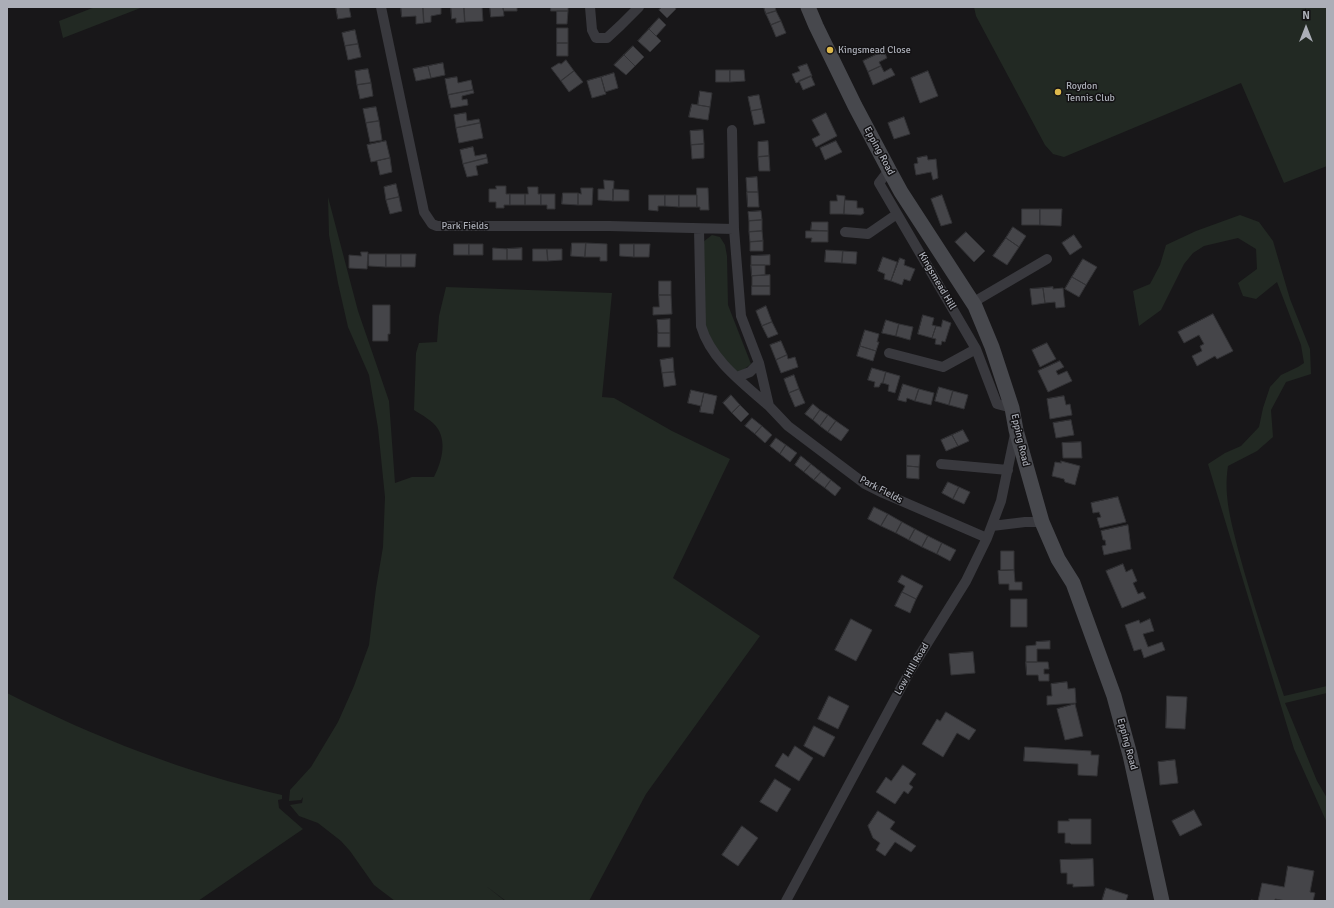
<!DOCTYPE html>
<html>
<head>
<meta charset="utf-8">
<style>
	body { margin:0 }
	#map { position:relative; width:1334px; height:908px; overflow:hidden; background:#181719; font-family:Signika,sans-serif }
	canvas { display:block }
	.frame { position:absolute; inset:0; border:8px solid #abaeb7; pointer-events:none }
	.north { position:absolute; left:1286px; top:8px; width:40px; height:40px; -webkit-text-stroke:3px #131214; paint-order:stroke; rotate:0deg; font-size:11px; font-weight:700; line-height:16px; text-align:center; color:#abaeb7 }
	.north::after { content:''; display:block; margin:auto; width:14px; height:18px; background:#abaeb7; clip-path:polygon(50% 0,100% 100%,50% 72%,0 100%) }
</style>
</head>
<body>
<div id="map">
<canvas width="1334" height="908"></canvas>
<div class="frame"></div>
<div class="north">N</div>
</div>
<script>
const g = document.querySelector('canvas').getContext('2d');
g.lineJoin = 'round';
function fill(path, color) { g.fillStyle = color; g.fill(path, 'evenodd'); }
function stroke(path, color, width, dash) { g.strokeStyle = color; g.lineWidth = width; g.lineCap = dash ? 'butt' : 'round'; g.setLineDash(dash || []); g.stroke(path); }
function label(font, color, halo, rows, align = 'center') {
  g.font = font + ' Signika,sans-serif'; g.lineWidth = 3; g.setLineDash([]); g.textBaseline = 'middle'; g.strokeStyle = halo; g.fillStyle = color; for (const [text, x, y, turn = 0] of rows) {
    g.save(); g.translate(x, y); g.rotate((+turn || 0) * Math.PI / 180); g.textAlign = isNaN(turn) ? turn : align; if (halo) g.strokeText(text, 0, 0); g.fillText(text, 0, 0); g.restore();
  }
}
fill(new Path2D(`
	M95,7H143L63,38L59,21Z
	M974,7H1327V166L1284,183L1241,83L1064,157L1053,154L1045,145L976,16Z
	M328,197L358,311L389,401L395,483L412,477H434C441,463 447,444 438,429C433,421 422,415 414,410L416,353L419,343L437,342L439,316L446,287L612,293L602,397L614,398L672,431L730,459L673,578L760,636L646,794L589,901H506L486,886L505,901H395L374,885L350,851L341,841L318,823L299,816L290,805L302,803L303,797L301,800L289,801L290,790L311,767L338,722L354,686L369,645L376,588L383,547L385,497L378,428L369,375L348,327L338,283L329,235Z
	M1240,215L1259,222L1273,241L1290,299L1310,349L1311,374L1286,382L1271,410L1273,437L1257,451L1228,466C1223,497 1232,524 1239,553C1252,601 1268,648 1284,696L1327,686V693L1285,703L1317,781L1327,798V823L1294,749L1208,464L1225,453L1241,446L1259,427L1263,408L1270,387L1281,375L1298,367L1304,363L1301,345L1277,282L1256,299L1243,296L1238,283L1257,269L1256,249L1238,238L1204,246L1193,253L1184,264L1161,310L1139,326L1133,291L1150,284L1160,265L1166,245L1196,231Z
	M712,235L720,237L725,245L727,256L728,305L751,364L739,373L725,365L705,339L703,242Z
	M7,693C94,737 186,773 282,795V799L278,800L279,808L303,829L198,901H7Z`), '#222923');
const building = new Path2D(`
	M336,7H349L351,17L338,19Z
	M401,7H423L424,23L416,24V16L402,17Z
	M423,7H441V14L431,16V22L424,23Z
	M451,7H464L465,22L456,23V18L452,19Z
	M464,7H482L483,21L465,22Z
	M490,7H503L504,16L491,17Z
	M503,7H517V11H504Z
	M551,7H568V11H551Z
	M662,7H675L676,9L667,18L659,10Z
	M764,7H775L776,11L766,14Z
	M557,11H568L567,24H557Z
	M776,11L781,21L771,25L766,14Z
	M659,18L666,25L656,36L649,29Z
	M781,21L786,33L776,37L771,25Z
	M557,28H568V43H557Z
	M649,29L661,41L650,52L638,41Z
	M355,30L358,44L345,46L342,33Z
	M557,43H568V56H557Z
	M358,44L361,57L348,60L345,46Z
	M633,46L644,57L635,66L624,55Z
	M884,51L887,58L879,62L881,66L868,72L863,61Z
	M624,55L635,66L626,75L614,65Z
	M566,60L574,71L561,81L551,68L559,63L561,64Z
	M443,63L445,75L431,78L428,66Z
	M807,64L812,76L796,83L792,74L800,71L798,67Z
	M428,66L431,78L416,81L413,69Z
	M881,66L884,72L891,68L895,75L873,85L868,72Z
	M368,69L371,83L357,85L355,71Z
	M716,70H730V82H716Z
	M730,70H744L745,81L730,82Z
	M574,71L583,82L569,92L561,81Z
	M928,71L938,96L920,103L911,78Z
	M614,73L618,88L605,92L601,77Z
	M811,76L815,85L803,90L799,81Z
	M457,77L458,83L471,80L473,90L448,95L445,79Z
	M601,77L606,94L592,98L587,81Z
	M371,83L373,96L360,99L357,85Z
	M473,90L474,93L462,96V100L467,99L468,105L451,108L448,95Z
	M700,91L712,93L710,107L698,105Z
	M759,95L762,109L751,111L748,97Z
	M692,104L710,107L708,120L689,117Z
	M376,107L379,121L366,123L363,109Z
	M762,109L765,123L754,125L751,111Z
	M466,113L467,121L479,119L480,123L456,128L454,115Z
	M826,113L837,136L816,147L812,139L820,135L812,120Z
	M904,117L910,134L894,139L888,123Z
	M379,121L382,140L370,142L366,123Z
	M480,123L483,138L459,143L456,128Z
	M703,130L704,144L691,145L690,131Z
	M386,141L390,158L371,162L367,145Z
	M768,141L769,156L758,157V142Z
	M836,141L842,152L825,160L820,148Z
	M704,144V158L692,159L691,145Z
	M473,147L475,156L486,154L487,158L463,164L460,150Z
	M769,156L770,171H759L758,157Z
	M927,156L928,160L936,159L938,178L933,180L931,172L916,175L914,164L918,163L917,158Z
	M390,158L392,172L380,175L377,161Z
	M487,158L488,163L476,166L478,175L467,177L463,164Z
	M757,177L758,192H747L746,178Z
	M604,180L614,181L613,201L598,200V189H604Z
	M396,184L399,197L386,200L384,187Z
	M496,186H506V194H510V205H504V208H496V202H489V189H496Z
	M528,187H538V194H541V205H525V194H528Z
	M581,188H593L592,205H578V193L581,194Z
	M697,188H708L709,210H700V207H697Z
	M613,189L629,190V201H613Z
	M747,192H758L759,207H748Z
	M563,193H578V205L562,204Z
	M510,194H525V205H510Z
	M541,194H555V209H547V205H541Z
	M649,195H665V206H658V211L649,210Z
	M665,195H679V207L665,206Z
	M679,195H697V207H679Z
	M837,195L845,196L844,214H830V201H837Z
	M942,195L952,223L941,226L931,199Z
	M399,197L402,211L390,214L386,200Z
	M845,200L857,201V208H863L864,213L861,215L844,214Z
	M1022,209H1040V225H1022Z
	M1040,209H1062L1061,226L1040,225Z
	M761,211L762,220L749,221L748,212Z
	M762,220V231L749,232V221Z
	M812,222H828V231L811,230Z
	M1013,227L1026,236L1019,247L1006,238Z
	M762,231L763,241L750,242L749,232Z
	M806,231H828V242H811L812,238H806Z
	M966,232L985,251L974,262L955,242Z
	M1074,235L1082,247L1070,255L1062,243Z
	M1006,238L1019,247L1007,265L993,256Z
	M763,241V251H750V242Z
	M572,243H586L585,257L571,256Z
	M586,243L607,244V261H600V257H585Z
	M454,244H469V255H454Z
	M469,244H483V255H469Z
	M620,244H634V257L620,256Z
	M634,244H650L649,257H634Z
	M493,248L507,249V260H493Z
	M522,248V260H507V249Z
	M533,249H547L548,261H533Z
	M547,249H562V260L548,261Z
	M826,250L843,251L842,263L825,262Z
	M843,251L857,252L856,264L842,263Z
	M361,252H368L367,269L349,268V255L361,256Z
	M369,254H386V267L369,266Z
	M386,254H401V267H386Z
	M401,254H416L415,267H401Z
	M770,255V265H751V256Z
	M883,257L897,262L891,281L884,279L885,274L878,271Z
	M900,258L905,260L904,265L915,269L910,281L904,279L902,285L891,281Z
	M1083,259L1097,267L1086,285L1072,277Z
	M751,265H765V275L752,276Z
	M770,275V286H752V276Z
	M1072,277L1086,285L1079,297L1065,289Z
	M659,281H671V295H659Z
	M752,286H770V295H752Z
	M1053,287V289L1063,288L1065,307L1056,308L1055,302L1045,303L1043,288Z
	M1043,288L1045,303L1032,305L1030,289Z
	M659,295H671L672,314L653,315V307H659Z
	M373,305H390V334H388V341H373Z
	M766,306L772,322L762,326L756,311Z
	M1213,314L1233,351L1217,359L1215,356L1197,366L1192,356L1202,351L1200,346L1204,344L1199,335L1184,343L1178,332Z
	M923,315L934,318L932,325L936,326L932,338L918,334Z
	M670,319V333H658L657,320Z
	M886,320L899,324L896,336L882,333Z
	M943,320L951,323L945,342L942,341L941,345L935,344L936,339L932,338L936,326L941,327Z
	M772,322L778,334L768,338L762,326Z
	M899,324L913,327L910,340L896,336Z
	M865,330L879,334L877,342H879L876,351L860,346Z
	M658,333H670V347H658Z
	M781,341L787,355L776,360L770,345Z
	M1047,343L1056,359L1040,367L1032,350Z
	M860,346L876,351L873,361L857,356Z
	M787,355L788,359L795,357L798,367L781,373L776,360Z
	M673,358L674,372L662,373L660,360Z
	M1060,361L1064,367L1056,371L1058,375L1067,371L1072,381L1048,392L1038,371Z
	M872,368L886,372L883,383H881L879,387H874L875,382L868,380Z
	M674,372L676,385L664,387L662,373Z
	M886,372L900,376L895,393L888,391L889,385L883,383Z
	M794,375L799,389L789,393L784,379Z
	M903,384L919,389L915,401L907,398L906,402L898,400Z
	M939,387L953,391L949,405L935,401Z
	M799,389L805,403L795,407L789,393Z
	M919,389L934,393L931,405L915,401Z
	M691,390L704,393L701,406L688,403Z
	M953,391L968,395L964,409L949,405Z
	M704,393L717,396L713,414L700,412Z
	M731,395L740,405L732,413L723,403Z
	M1064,396L1066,405L1070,404L1072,415L1050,419L1047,399Z
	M813,404L820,410L813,420L805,414Z
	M740,405L749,414L741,422L732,413Z
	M820,410L828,415L820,426L813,420Z
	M828,415L836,421L828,432L820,426Z
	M752,418L762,426L755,434L745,426Z
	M1071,420L1074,435L1056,438L1053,423Z
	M836,421L849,430L841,441L828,432Z
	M762,426L772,435L765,443L755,434Z
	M963,430L969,441L958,446L952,435Z
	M952,435L958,446L946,451L941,440Z
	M776,438L786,445L780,454L770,446Z
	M1081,442L1082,458H1063L1062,443Z
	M786,445L797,453L790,462L780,454Z
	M907,455H920L919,467L907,466Z
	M801,456L811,464L804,472L795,465Z
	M1061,461L1080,466L1075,485L1065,482L1064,479L1052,476L1055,462L1061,463Z
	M811,464L821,472L814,480L804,472Z
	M907,466L919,467V479L907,478Z
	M821,472L831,480L825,488L814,480Z
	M831,480L841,488L835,496L825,488Z
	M948,482L959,487L953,499L942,493Z
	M959,487L970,492L964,504L953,499Z
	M1118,497L1126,522L1100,528L1097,518L1101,517L1099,512L1093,513L1091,503Z
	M874,507L888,514L881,526L868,519Z
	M888,514L902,522L896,533L881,526Z
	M902,522L915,529L909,540L896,533Z
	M1128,525L1131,549L1104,555L1102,546L1106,545L1105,540H1103L1101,531Z
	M915,529L928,536L922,547L909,540Z
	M928,536L942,543L937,554L922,547Z
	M942,543L956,550L950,561L937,554Z
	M1001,551H1014V570H1001Z
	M1123,564L1126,572L1132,569L1137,581L1133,583L1138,594L1143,592L1146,598L1122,608L1106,571Z
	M1014,570L1015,582H1022V590H1009V584H999L998,571Z
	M902,575L923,586L916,599L902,592L905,586L898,582Z
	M902,592L916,599L910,613L895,606Z
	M1011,599H1027V627H1011Z
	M851,619L872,630L856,661L835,650Z
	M1150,619L1154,631L1143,634L1148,647L1162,642L1165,650L1144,658L1141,649L1134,651L1125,625L1139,620L1140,623Z
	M1050,641V649H1037V662H1026V646L1036,645V642Z
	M973,652L975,673L951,675L949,654Z
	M1026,662H1048L1049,669H1044V674H1049V681H1039L1038,675H1027Z
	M1067,682L1068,689L1075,688L1076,703L1047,705V696H1052L1051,684Z
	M829,696L849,706L838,729L818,719Z
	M1167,696L1187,697L1185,729L1166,728Z
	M1075,704L1083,736L1065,740L1057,709Z
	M946,712L976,730L969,740L957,733L943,757L922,744L937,719L940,721Z
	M814,726L835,737L824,757L804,746Z
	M795,746L813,758L799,781L775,766L783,753L788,757Z
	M1025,747L1091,751V755H1099L1097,776L1078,775V764L1024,761Z
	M1175,760L1178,783L1160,785L1158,762Z
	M903,765L916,774L909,784L913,787L908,794L904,791L895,804L876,792L886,777L891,781Z
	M775,779L791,789L777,812L760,802Z
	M1194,810L1202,825L1180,836L1172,821Z
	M878,811L895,822L890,829L916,846L911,852L895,842L885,856L876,850L880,843L873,838L868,826Z
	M1069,819H1091V844H1071L1070,843H1065V833H1058V821H1069Z
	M742,826L758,838L738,866L722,855Z
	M1093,859L1094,886L1073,887V884H1067V873H1061L1060,860Z
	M1288,866L1314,871L1310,892L1315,893L1313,901H1286L1275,899V901H1251V900L1258,901L1262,883L1284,887Z
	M1106,888L1128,895L1126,901H1102Z`);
fill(building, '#454549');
stroke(building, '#323235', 1);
stroke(new Path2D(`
	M381,7L424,212L432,224L437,226H609L734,229
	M590,7L592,30L596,38H607L621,25L639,7
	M732,130L734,229L741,316L759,363L769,406L788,426L865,484L883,493L987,538
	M889,170L879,183L976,349
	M699,229L701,326C711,360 743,383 769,406
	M845,232L868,234L897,214
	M972,303L1047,259
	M889,353L943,367L976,349L997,404L1012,408
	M737,377L750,372L759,363
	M941,464L1008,470
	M992,526L1025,522H1042
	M786,901L910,671L966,581L987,538L1001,501L1015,434`), '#39393e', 10);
stroke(new Path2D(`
	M808,7L816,26L855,106L889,170L901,192L975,306L992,347L1012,408L1016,430L1042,522L1058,559L1073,583L1114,696L1130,755L1162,901`), '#47484d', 15);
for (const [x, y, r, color] of [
	[830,50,4,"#ddb84c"],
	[1058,92,4,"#ddb84c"]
]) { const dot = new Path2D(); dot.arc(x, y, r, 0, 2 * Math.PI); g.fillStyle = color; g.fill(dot); stroke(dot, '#131214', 1.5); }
label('10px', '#abaeb7', '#131214', [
	["Kingsmead Close",838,50],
	["Roydon",1066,86],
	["Tennis Club",1066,98]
], 'left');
label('10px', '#abaeb7', '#131214', [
	["Epping Road",879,151,62],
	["Park Fields",465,226],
	["Kingsmead Hill",937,281,60],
	["Epping Road",1020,440,77],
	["Park Fields",881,490,28],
	["Low Hill Road",912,669,-60],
	["Epping Road",1127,744,75]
]);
</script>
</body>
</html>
